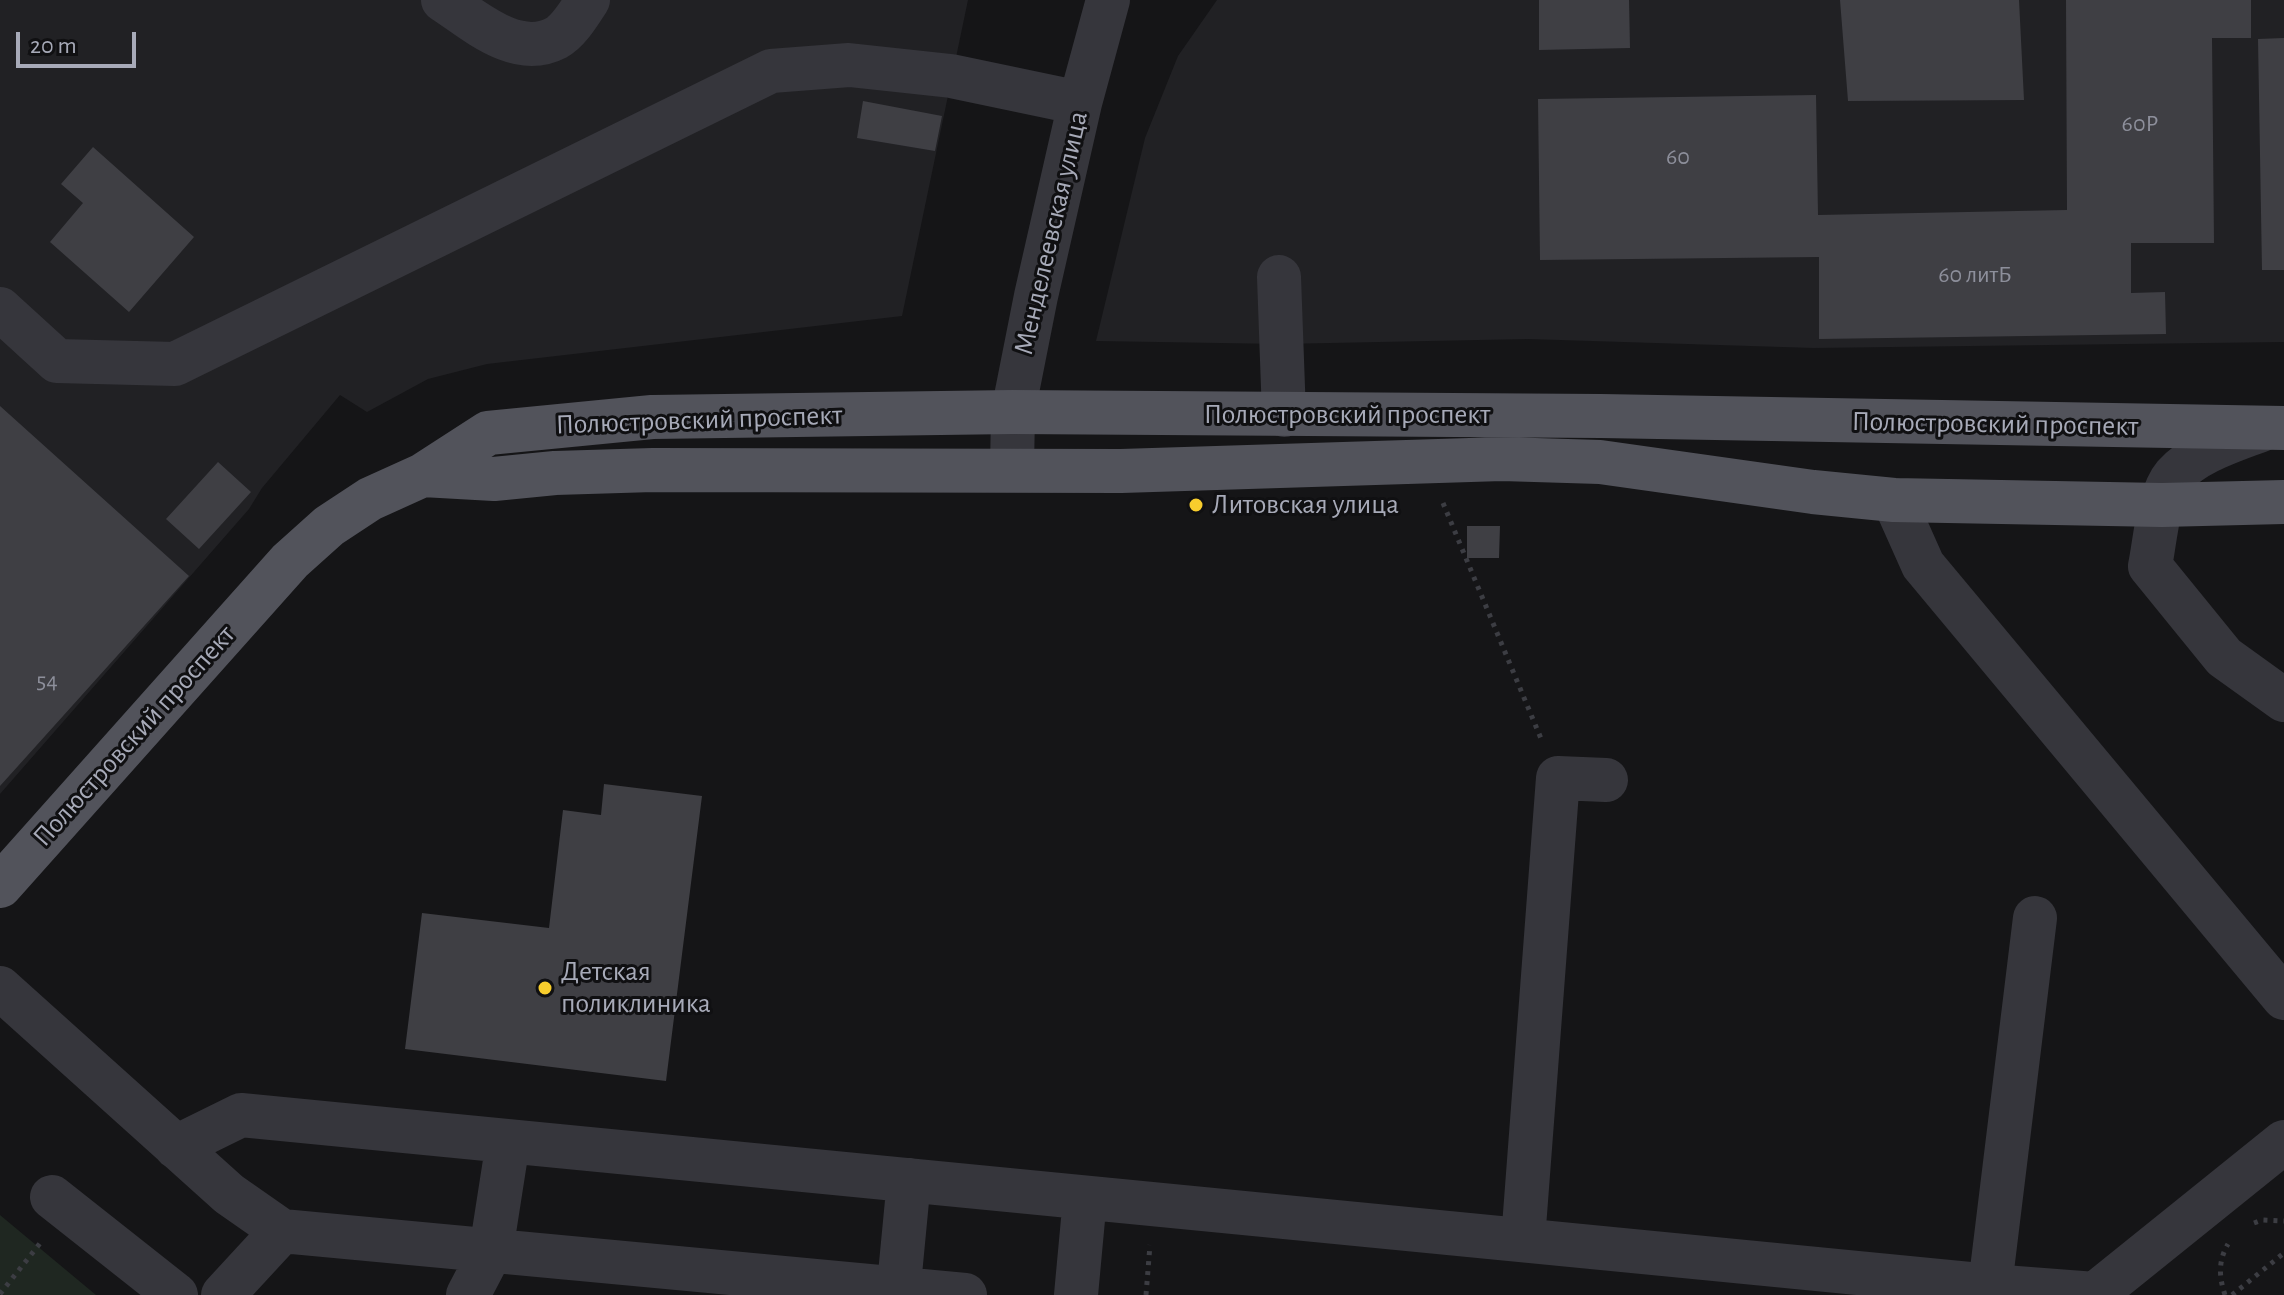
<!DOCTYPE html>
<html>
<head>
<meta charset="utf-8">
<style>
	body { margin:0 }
	#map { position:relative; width:2284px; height:1295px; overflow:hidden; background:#151517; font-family:"Alegreya Sans",sans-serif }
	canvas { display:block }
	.scale { position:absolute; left:16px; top:32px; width:120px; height:36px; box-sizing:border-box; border:4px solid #a7aab8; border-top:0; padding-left:10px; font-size:24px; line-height:28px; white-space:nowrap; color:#a7aab8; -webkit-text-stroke:6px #101012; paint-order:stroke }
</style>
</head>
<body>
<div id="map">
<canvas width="2284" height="1295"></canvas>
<div class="scale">20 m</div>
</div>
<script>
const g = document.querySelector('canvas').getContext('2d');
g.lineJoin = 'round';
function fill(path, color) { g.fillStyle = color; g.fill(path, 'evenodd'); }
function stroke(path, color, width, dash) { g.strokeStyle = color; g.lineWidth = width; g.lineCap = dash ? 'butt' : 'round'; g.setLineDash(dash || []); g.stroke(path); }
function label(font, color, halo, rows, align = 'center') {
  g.font = font + ' "Alegreya Sans",sans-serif'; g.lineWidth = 6; g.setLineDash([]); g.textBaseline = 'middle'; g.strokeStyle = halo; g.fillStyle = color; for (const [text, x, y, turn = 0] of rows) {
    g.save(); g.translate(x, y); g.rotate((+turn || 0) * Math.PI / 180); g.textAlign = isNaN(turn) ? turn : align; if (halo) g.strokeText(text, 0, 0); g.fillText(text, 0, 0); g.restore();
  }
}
fill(new Path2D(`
	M0,0H968L902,316L487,364L428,379L367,412L340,395L262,488L249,509L0,794Z
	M1217,0H2284V342L1814,348L1528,339L1281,344L1096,341L1145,138L1178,56Z`), '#212124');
fill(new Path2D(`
	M0,1215L96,1295H0Z`), '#1f2721');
fill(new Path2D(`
	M1539,0H1629L1630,48L1539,50Z
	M1840,0H2019L2024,100L1848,101Z
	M2066,0H2251V38H2212L2214,243H2131V293L2165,292L2166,334L1819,339V257L1540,260L1538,99L1816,95L1818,215L2067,210Z
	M2284,38V270H2262L2258,39Z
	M863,101L942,116L935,151L857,138Z
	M93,147L194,237L129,312L50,242L83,203L61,184Z
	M0,406L189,576L0,786Z
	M218,462L251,492L199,549L166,519Z
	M1467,526H1500L1499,558H1467Z
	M604,784L702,796L666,1081L405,1049L422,913L549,928L563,810L601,815Z`), '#3f3f44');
stroke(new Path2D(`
	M1443,503L1542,741
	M2254,1223L2262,1220L2284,1221
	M0,1294L41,1242
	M1146,1295L1150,1245
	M2225,1295C2219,1277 2218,1261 2228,1244
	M2232,1295L2284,1253`), '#3c3d43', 5, [4, 6]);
stroke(new Path2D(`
	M443,0C474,20 516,59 556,38C569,31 580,12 588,0
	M1279,277L1284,415
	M0,309L57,361L175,364L771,71L849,65L951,76L1080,103
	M2266,428C2236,440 2196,451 2174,476C2158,495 2155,542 2150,566L2224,657L2284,700
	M1012,469L1013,412L1036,296L1080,103L1108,0
	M1894,500L1923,565L2284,998
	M0,988L229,1194L282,1231L965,1295
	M176,1147L241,1115L1990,1286L2095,1294
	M52,1197L176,1295
	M1523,1240L1558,778L1606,780
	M1990,1286L2035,918
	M223,1295L282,1231
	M468,1295L491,1251L508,1142
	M898,1295L909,1180
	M1076,1295L1085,1198
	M2094,1295L2284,1142`), '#36363c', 44);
stroke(new Path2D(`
	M423,475L494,479L555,473L653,470L1121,471L1502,459L1600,462L1813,492L1894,500L2162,505L2284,502
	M0,886L290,561L329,526L370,499L423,475L488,433L652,417L1013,412L1601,416L2284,428`), '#52535b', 44);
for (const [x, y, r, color] of [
	[1196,505,8,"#f8cd2d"],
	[545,988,8,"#f8cd2d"]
]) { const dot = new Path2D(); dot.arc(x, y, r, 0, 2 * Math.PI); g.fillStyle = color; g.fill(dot); stroke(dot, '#101012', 3); }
label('24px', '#8d8f9b', null, [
	["60Р",2140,124],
	["60",1678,157],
	["60 литБ",1975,275],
	["54",47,681]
]);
label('28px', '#a7aab8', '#101012', [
	["Менделеевская улица",1051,233,-77],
	["Полюстровский проспект",1347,415],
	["Полюстровский проспект",699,420,-2],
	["Полюстровский проспект",1995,424,1],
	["Полюстровский проспект",134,736,-48]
]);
label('28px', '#a7aab8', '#101012', [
	["Литовская улица",1212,505],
	["Детская",561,972],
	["поликлиника",561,1004]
], 'left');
</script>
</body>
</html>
